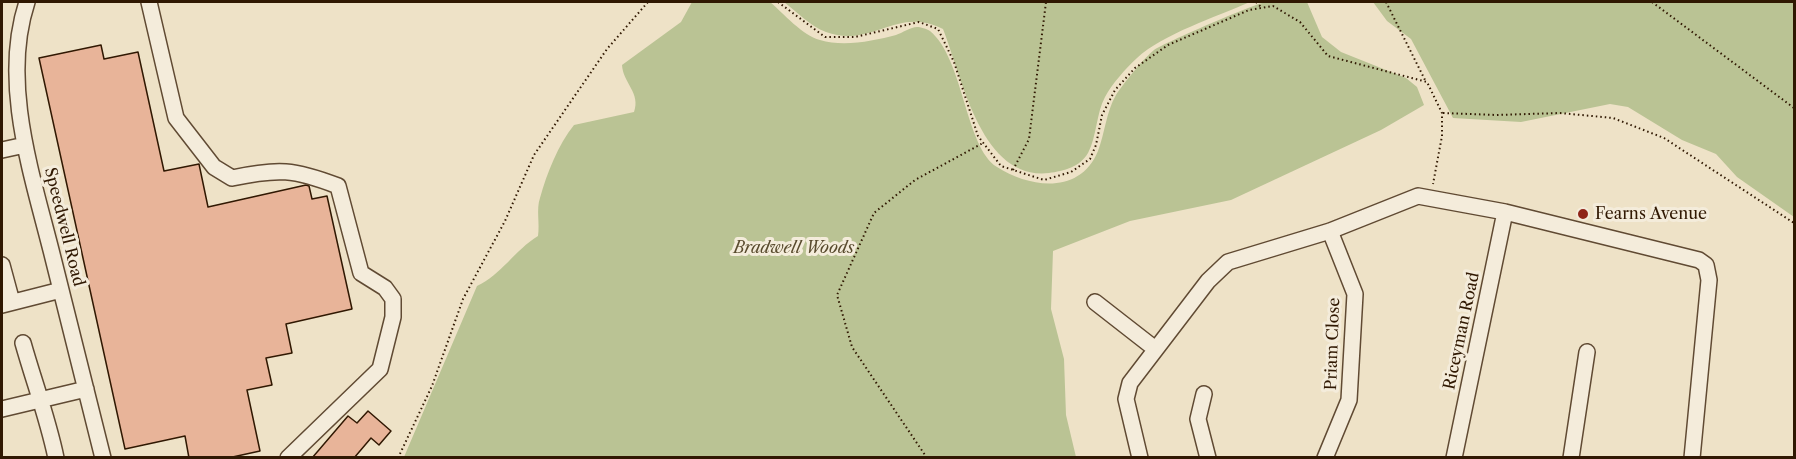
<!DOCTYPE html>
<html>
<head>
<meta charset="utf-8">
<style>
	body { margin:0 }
	#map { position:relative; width:1796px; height:459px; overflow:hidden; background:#eee2c7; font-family:"Libre Caslon Text",serif }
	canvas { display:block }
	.frame { position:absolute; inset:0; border:3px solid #301802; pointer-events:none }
</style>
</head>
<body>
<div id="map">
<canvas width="1796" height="459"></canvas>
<div class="frame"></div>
</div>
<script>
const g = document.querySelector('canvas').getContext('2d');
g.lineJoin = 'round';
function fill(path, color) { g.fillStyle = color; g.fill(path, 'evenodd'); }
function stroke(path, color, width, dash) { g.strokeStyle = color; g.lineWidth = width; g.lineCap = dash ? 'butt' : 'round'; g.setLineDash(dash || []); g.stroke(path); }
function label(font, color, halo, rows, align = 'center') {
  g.font = font + ' "Libre Caslon Text",serif'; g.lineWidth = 6; g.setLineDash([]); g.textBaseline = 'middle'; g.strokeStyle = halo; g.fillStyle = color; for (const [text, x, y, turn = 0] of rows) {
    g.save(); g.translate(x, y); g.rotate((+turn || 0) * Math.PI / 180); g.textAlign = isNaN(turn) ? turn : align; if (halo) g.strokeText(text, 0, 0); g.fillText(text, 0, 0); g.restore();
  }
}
fill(new Path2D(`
	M692,2H770C784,14 802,35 820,40C843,47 874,41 896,35C902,33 911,27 917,27C920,27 927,29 930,31C964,59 965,147 997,167C1030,188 1080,195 1098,151C1105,133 1106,112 1116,95C1123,84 1144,58 1154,50C1164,43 1256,3 1266,2C1280,0 1294,1 1307,2L1322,37L1341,52L1406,78L1417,87L1424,105L1381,130L1231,200L1130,221L1053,251L1051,309L1064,359L1066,415L1076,457H404L477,286C501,275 515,250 538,236C540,224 536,209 540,198C547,173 558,145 574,125L634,112C641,93 623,83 622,65L681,22Z
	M784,2H1250C1216,17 1163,34 1137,58C1126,68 1112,84 1105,97C1096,114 1097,136 1088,153C1080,167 1064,171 1049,173C981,181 962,77 943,29C898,5 871,49 826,32C810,26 797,12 784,2Z
	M1373,2H1794V217L1737,177L1716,154L1682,140L1628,107L1610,104L1521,122L1453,118L1411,39L1387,21Z`), '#bac394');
const building = new Path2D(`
	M101,45L104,59L138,52L164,171L199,164L208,207L306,185L309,186L312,199L327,196L352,309L286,324L292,353L266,358L272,385L247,390L260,451L228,458H189L185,436L125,449L39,58Z
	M368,411L391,431L379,445L371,438L354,458H312L348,416L357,423Z`);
fill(building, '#e8b499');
stroke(building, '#301802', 1.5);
const minor = new Path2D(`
	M27,2C0,84 33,177 53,258C69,324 86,391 103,458
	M149,2L176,118L214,167L232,178C278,168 294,169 338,186L361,273L385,288L393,299V317L380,369L288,458
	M2,150L25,145
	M2,265L12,302
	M1095,302L1154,348
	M2,305L61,290
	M23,343C34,382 48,419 56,458
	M1204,394L1198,419L1208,458
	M2,409L86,389
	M1140,458L1126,399L1130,383L1208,281L1228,262L1330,231L1418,196L1505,212L1699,260L1706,265L1709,280L1692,458
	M1325,458L1349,400L1355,294L1330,231
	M1454,458L1505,212
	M1571,458L1587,352`);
stroke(minor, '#604a33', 18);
stroke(new Path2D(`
	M778,2L825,37H855L919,22L938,29L954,62L978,136L1001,166L1044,180L1071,172L1090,159L1096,145L1102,115L1115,90L1135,68L1168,45L1249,10L1273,6L1300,22L1328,56L1427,82L1442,113V136L1433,184
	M1256,2L1262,8
	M1386,2L1426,82
	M1652,2L1794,108
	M1443,113L1496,115L1560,113L1613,118L1664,138L1794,223
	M1013,170L1029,139L1046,2
	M398,458L432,386L463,299L505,221L534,155L607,49L648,2
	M927,458L852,347L837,295L874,213L915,180L983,143`), '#301802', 2, [1.5, 3]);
stroke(minor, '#f4ecdb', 15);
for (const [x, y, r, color] of [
	[1583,214,6,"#8f2418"]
]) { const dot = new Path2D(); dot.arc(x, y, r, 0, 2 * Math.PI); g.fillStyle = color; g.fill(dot); stroke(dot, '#f4ecdb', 2); }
label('16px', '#301802', '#f4ecdb', [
	["Fearns Avenue",1595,214]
], 'left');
label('16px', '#301802', '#f4ecdb', [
	["Speedwell Road",64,227,76],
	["Riceyman Road",1462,331,-78],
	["Priam Close",1333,344,-88]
]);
label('italic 16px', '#594b2e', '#f4ecdb', [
	["Bradwell Woods",794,248]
]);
</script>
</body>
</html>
